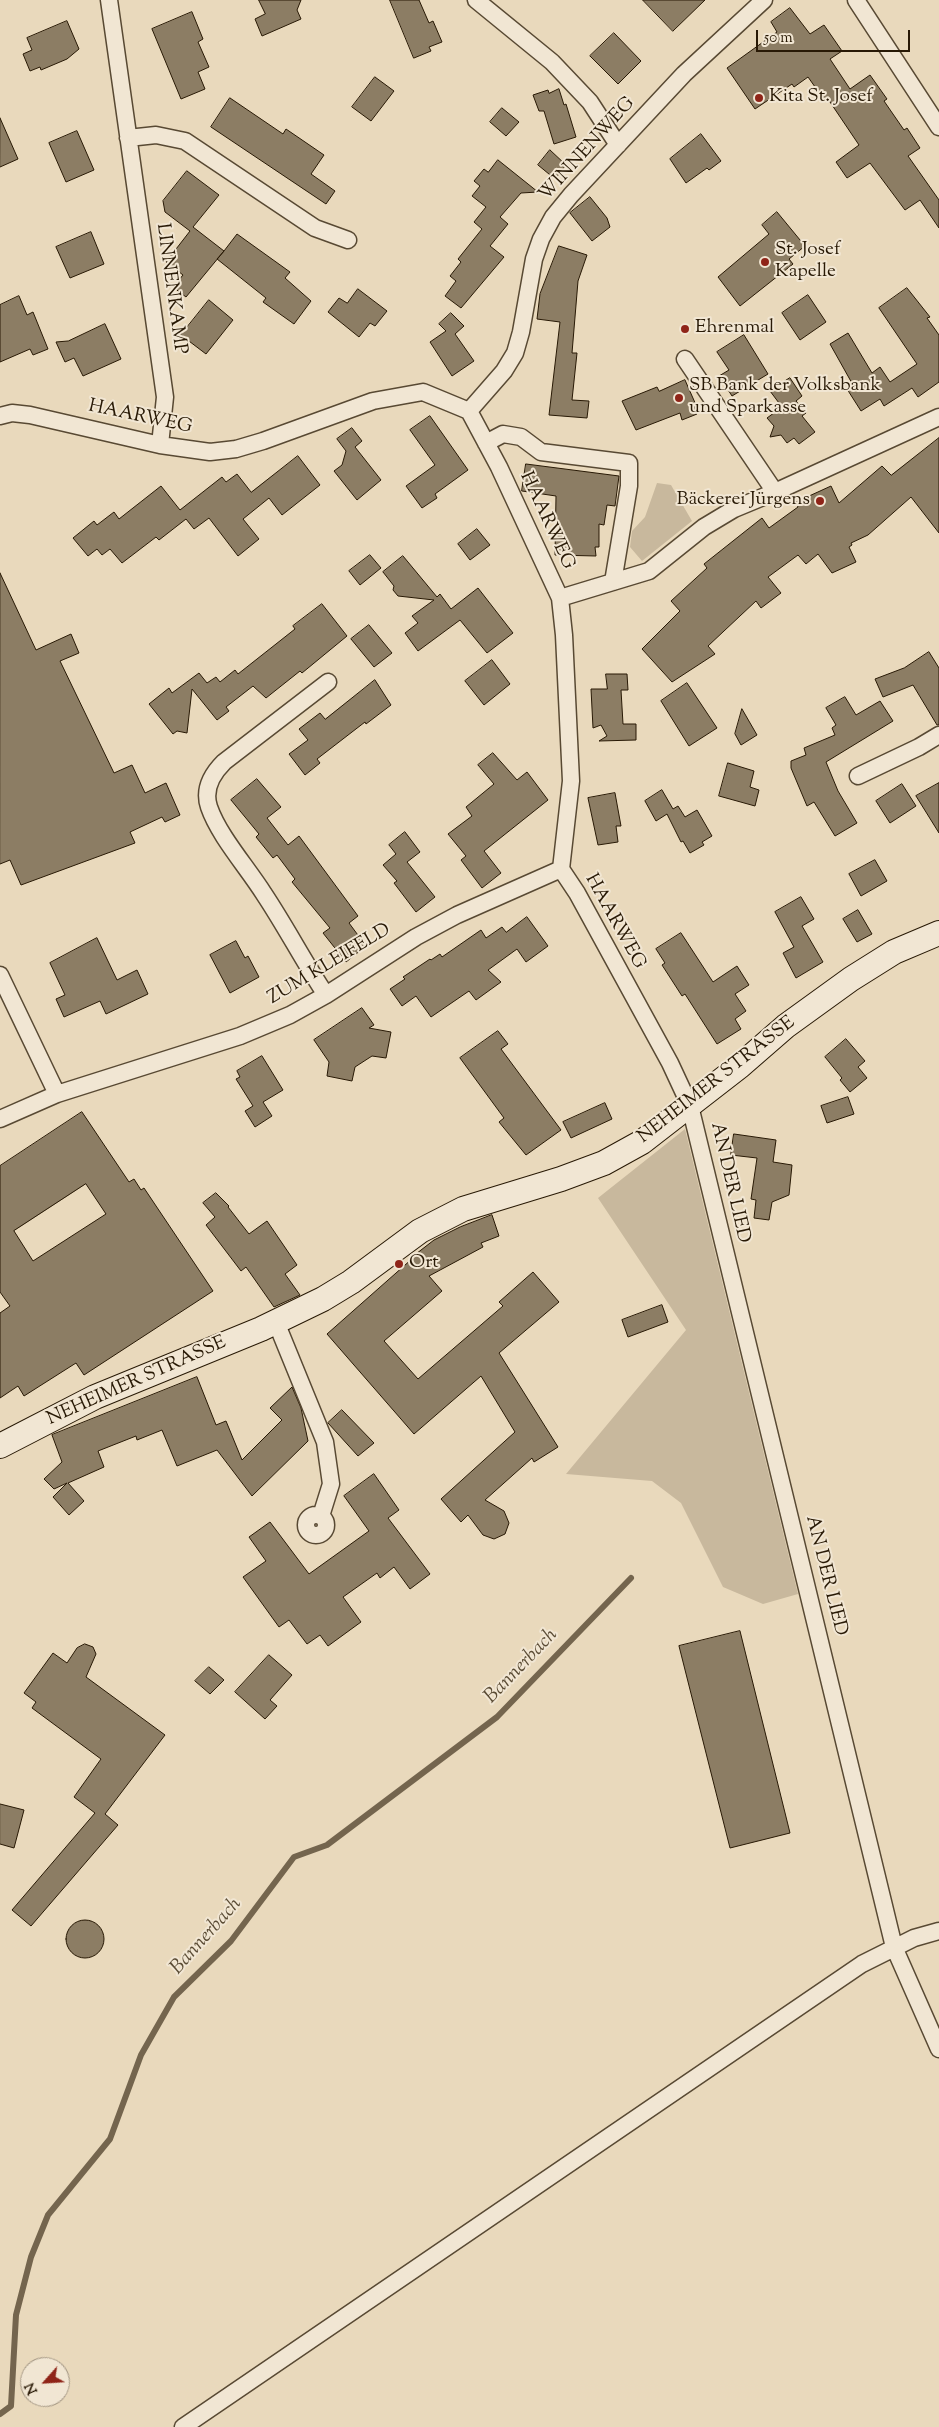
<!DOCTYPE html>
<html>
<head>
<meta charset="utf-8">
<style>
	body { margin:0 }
	#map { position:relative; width:939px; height:2427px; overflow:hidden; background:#e9d9bc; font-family:"Sorts Mill Goudy",serif }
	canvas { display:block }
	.north { position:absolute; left:20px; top:2357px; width:50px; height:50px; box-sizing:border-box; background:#f1e6d3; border:1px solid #a19481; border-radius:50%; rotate:244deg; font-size:14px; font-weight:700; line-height:20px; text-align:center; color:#281905 }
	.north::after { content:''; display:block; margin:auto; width:18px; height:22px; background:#8f2418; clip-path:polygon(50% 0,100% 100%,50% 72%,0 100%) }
	.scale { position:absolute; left:756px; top:30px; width:154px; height:22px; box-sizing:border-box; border:2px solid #281905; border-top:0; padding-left:6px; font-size:15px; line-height:18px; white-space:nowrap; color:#281905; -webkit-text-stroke:4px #f1e6d3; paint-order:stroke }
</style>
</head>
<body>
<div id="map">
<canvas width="939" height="2427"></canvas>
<div class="north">N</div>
<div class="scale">50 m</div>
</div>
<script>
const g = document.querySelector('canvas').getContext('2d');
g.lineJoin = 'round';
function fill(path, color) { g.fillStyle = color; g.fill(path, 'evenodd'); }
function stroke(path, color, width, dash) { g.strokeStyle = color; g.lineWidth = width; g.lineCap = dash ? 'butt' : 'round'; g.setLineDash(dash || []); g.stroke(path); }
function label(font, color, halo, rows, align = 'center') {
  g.font = font + ' "Sorts Mill Goudy",serif'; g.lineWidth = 4; g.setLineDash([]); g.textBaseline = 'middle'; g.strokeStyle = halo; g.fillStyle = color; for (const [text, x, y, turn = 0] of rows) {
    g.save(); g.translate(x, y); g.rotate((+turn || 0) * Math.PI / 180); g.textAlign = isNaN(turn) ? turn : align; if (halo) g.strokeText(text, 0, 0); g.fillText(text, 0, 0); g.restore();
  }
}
fill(new Path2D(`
	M657,483L671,485L692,521L642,561L630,547L632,531L645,517Z
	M685,1129L798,1594L763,1604L723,1587L681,1503L652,1481L566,1474L686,1330L598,1198Z`), '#c8b89d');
stroke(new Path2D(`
	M0,2414L11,2406L16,2315L31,2257L48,2215L110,2139L141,2055L174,1997L231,1941L294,1857L327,1845L497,1717L631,1578`), '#74654e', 6);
const building = new Path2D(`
	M259,0H301L297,10L301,19L262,36L255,19L265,14Z
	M390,0H419L429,23L433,21L442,42L429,47L431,51L414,58Z
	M643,0H705L673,31Z
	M790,8L810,34L824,25L842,51L830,59L850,89L870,75L887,99L884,101L904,130L907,128L920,148L908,156L939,200V228L920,200L905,210L870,163L847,178L836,162L859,145L828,99L825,101L808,77L794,87L792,84L755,109L727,68L777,32L771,22Z
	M192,12L203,39L198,42L209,67L198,72L205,89L181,99L152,29Z
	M67,21L79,49L67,59L41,70L40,67L30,71L23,54L32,50L27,38Z
	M614,33L641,61L618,84L590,56Z
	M375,77L394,91L371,121L352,107Z
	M559,89L564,105L566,104L576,137L554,144L544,111H539L533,95L548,90L549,93Z
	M230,98L283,134L286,129L324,155L311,174L335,191L326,204L211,127Z
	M502,108L519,122L506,136L490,122Z
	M0,118L18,159L0,167Z
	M77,131L94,170L66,182L49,143Z
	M701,134L721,161L709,170L707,168L686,183L670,159Z
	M550,150L566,165L555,179L538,165Z
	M498,160L538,192L521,193L500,217L508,224L490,246L504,257L461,308L445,296L456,281L450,276L461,262L458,259L482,229L474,222L486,207L472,196L480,186L474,181L484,169L488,172Z
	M187,171L219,195L193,227L224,251L237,234L290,272L285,278L311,301L294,324L263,302L266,298L217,259L224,251L186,297L173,287L183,275L166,262L190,231L165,212L163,201Z
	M590,197L607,218L610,227L592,241L570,213Z
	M777,212L805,246L789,259L793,264L740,306L718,277L769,234L762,225Z
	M91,232L104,264L70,278L56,247Z
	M559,246L587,255L578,281L572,353H577L572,400L589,401L587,418L549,415L560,322L537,319L540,294Z
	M907,288L930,317L927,318L939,335V382L918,397L912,388L884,406L880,399L861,411L847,389L853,385L830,344L848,333L872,373L880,367L890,382L917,364L879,308Z
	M358,289L387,311L375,326L370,323L359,337L328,312L339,298L347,303Z
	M808,295L826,322L800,340L782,313Z
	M19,296L27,315L33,312L48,349L33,355L30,349L0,362V305Z
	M209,300L233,320L206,354L181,335Z
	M451,313L464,326L455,334L474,361L452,376L430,342L446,331L439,324Z
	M105,324L121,359L83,376L74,358L65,362L56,342L68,341Z
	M744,335L768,374L732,396L719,376L729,370L717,352Z
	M790,378L802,396L796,401L806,413L802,416L815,432L799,444L794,438L787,443L781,435L770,437L774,426L767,418L782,407L770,391Z
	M685,380L696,405L694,406L697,414L682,420L680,413L636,430L622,401L657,387L659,391Z
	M430,416L468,470L435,494L437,498L422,508L406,486L435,465L410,430Z
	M352,428L362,441L355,447L381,480L357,500L334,471L342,465L346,451L337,439Z
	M939,438V533L911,497L868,535L851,543L852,545L849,547L856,562L832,573L818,554L806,564L798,555L768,577L781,593L761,608L756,601L708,646L715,654L672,682L642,649L680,611L671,601L707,568L704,564L762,518L769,528L798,507L796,502L831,486L839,503L882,466L891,475Z
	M298,456L320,485L282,515L269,498L243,519L259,539L238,556L209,518L194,529L186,519L159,540L156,537L122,563L110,549L102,555L97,549L88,556L73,538L94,521L97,525L114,512L119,519L161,486L180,510L222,477L226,482L237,474L251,492Z
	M526,464L619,476L615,506L607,505L604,525L599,524V547H595L596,556L555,555L556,496L522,491Z
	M477,529L490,545L470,560L458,544Z
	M370,555L381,568L360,585L349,571Z
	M403,556L437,597L440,594L451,609L478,588L513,633L487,653L460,620L418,651L405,633L418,623L412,616L434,600L398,596L393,590L394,586L383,572Z
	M0,573L36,650L71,634L79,653L60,661L114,773L132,765L145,793L166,783L180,815L165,822L162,817L130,832L135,843L21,885L10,860L0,864Z
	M322,604L347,636L302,673L300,671L266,698L253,686L226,707L229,711L217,720L192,689L187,733L177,731L173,734L149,704L169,688L172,693L199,673L207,683L216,677L220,682L235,670L238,674L295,629L293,626Z
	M369,625L392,653L374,667L351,639Z
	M929,652L939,668V725H937L913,685L883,697L875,679L904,668Z
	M492,660L510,684L484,705L465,681Z
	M606,674H627L628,690H621L623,724H636V740L599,741L607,736L601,725L593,728L591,689H607Z
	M375,680L391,705L366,724L365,722L317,759L320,763L305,775L289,754L308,740L299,729L320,713L325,719Z
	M687,683L717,728L689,746L661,701Z
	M845,697L856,715L880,701L893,721L826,762L838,791L857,823L835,836L814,802L807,806L791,768V761L806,755L804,748L835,735L832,728L836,725L826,708Z
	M742,709L757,735L741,745L735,734Z
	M493,753L517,780L527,772L548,800L484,851L501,873L482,888L461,860L466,856L448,834L472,816L466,807L494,784L478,765Z
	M728,763L754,771L750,787L759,790L755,806L719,796Z
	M257,779L281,807L267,818L288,845L299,836L358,916L349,923L366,946L346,962L323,933L330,928L292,882L295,879L277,855L273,858L256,837L259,834L231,800Z
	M939,783V833L916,796Z
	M902,784L916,806L890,823L876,801Z
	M662,790L673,809L678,806L685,817L697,810L712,836L702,842L704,845L690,853L683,841L681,842L667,814L656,821L645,801Z
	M615,793L621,826H616L618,842L598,845L588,798Z
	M405,832L420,852L407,862L435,897L416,912L394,883L397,881L383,865L396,854L389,845Z
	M875,860L887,881L861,896L849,874Z
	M801,897L814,919L802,926L823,962L796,978L783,953L794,947L775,912Z
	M858,910L872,934L857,942L843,919Z
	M527,917L548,946L526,962L517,949L488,970L501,982L476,1000L469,991L431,1017L416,996L402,1006L390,989L405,979L403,977L430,959L431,960L440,954L442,957L481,930L486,938L502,927L506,932Z
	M681,933L713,982L737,966L749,985L735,994L746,1011L735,1019L741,1029L717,1044L685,994L682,996L662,965L665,963L656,949Z
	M97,938L117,980L137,970L148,994L106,1014L100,1001L64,1017L56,999L65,995L50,963Z
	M236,941L245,958L248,956L259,977L230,993L210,955Z
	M362,1008L374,1025L369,1028L391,1032L386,1058L372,1056L355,1067L352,1081L327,1076L329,1062L314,1040Z
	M498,1031L508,1044L501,1049L561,1130L526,1155L499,1122L504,1118L460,1058Z
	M846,1039L865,1061L858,1067L867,1078L850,1092L840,1080L842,1078L825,1057Z
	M262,1056L283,1090L263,1102L272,1116L255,1127L245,1111L253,1106L236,1079L240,1077L237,1071Z
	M848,1097L854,1114L827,1123L821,1106Z
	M605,1103L612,1119L571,1138L563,1122Z
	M82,1112L129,1182L134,1179L141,1190L144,1188L213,1291L84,1375L76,1363L24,1396L18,1386L0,1398V1313L10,1306L0,1292V1166ZM86,1184L106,1214L33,1261L14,1231Z
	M734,1134L776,1140L773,1162L792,1165L789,1195L772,1202L769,1220L754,1218L756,1200L751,1199L757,1158L731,1155Z
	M216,1193L229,1206L228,1207L249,1234L267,1221L297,1265L285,1274L300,1295L274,1307L246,1267L241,1271L206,1225L215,1217L203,1203Z
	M492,1215L499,1236L481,1243L483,1247L429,1276L442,1291L384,1341L418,1379L503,1306L499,1302L533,1272L559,1302L499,1353L558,1447L534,1462L532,1458L485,1500L504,1511L509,1523L505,1534L494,1539L483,1535L468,1515L461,1522L441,1499L515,1432L481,1376L414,1434L327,1334L413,1258L412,1257L434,1240L460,1227Z
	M662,1305L668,1322L628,1337L622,1320Z
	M197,1377L216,1425L226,1421L242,1460L282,1420L270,1408L292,1387L301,1408L308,1441L252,1496L217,1450L177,1466L162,1430L137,1440L136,1436L98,1451L104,1467L68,1483L84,1501L69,1515L53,1497L67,1483L54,1489L44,1479L62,1462L52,1435Z
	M342,1410L374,1443L358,1456L328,1423Z
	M374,1474L399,1510L388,1518L430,1574L410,1589L394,1567L380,1578L377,1573L343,1597L361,1622L328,1646L320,1635L307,1644L289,1620L279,1627L243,1577L266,1561L249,1537L270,1522L309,1574L369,1531L344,1496Z
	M740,1631L790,1833L730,1848L679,1646Z
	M85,1644L93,1647L96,1654L86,1677L165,1735L105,1814L118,1825L31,1926L12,1910L95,1813L74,1797L101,1759L32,1708L36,1702L24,1693L53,1653L67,1663L77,1648Z
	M269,1655L292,1675L270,1700L277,1706L265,1719L235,1692Z
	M209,1667L224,1680L210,1694L195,1681Z
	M0,1804L24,1810L14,1848L0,1844Z
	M66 1939a19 19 0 1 1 38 0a19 19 0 1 1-38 0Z`);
fill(building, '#8c7d64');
stroke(building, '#281905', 1);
const street = new Path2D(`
	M109,0L165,397L160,445
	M476,0L552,62L590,102L618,145
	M856,0L939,127
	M128,138L156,135L185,141L315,228L348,240
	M685,359L775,492
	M469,411L504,371L515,353L521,332L534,259L541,239L553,217L571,195L684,74L764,0
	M0,416L12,413L30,415L160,445L210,452L236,449L263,441L373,401L423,392L469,411L499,467L560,598L564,635L571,781L561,869L577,893L670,1063L690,1106L894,1947L939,2049
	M486,443L503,434L521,437L541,452L629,463V486L613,582
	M560,598L649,571L704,527L734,509L775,492L939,417
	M858,776L919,747L939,735
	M0,975L57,1094
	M326,995C304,962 286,927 264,894C247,867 219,836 209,807C203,789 212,774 224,762L328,682
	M0,1119L57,1094L240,1036L290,1015L326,995L416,937L457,915L561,869
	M276,1322L325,1442L331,1484L321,1516
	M306 1525a10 10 0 1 1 20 0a10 10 0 1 1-20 0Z
	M183,2427L862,1964L914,1938L939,1931`);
const secondary = new Path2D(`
	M0,1446L95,1397L261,1329L323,1299L351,1282L420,1231L463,1209L561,1179L604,1163L642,1142L740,1066L786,1026L851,979L894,952L939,933`);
stroke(street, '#584933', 19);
stroke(secondary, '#281905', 26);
stroke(street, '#f1e6d3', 16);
stroke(secondary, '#f1e6d3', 24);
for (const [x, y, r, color] of [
	[759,98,5,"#8f2418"],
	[765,262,5,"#8f2418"],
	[685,329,5,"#8f2418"],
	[679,398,5,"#8f2418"],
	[820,501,5,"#8f2418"],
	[399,1264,5,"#8f2418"]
]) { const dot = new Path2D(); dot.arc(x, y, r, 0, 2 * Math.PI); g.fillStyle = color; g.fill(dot); stroke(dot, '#f1e6d3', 2); }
label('19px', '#281905', '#f1e6d3', [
	["Kita St. Josef",769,98],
	["St. Josef",775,251],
	["Kapelle",775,273],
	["Ehrenmal",695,329],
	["SB Bank der Volksbank",689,387],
	["und Sparkasse",689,409],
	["Bäckerei Jürgens",810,501,"right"],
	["Ort",409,1264]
], 'left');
label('19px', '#281905', '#f1e6d3', [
	["WINNENWEG",588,150,-48],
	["LINNENKAMP",170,289,82],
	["HAARWEG",140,418,12],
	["HAARWEG",546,521,65],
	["HAARWEG",614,922,61],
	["ZUM KLEIFELD",330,965,-31],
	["NEHEIMER STRASSE",717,1081,-38],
	["AN DER LIED",729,1183,77],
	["NEHEIMER STRASSE",137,1382,-24],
	["AN DER LIED",825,1576,76]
]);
label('italic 20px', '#5b4c35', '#f1e6d3', [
	["Bannerbach",522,1667,-46],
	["Bannerbach",207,1937,-48]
]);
</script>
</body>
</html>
